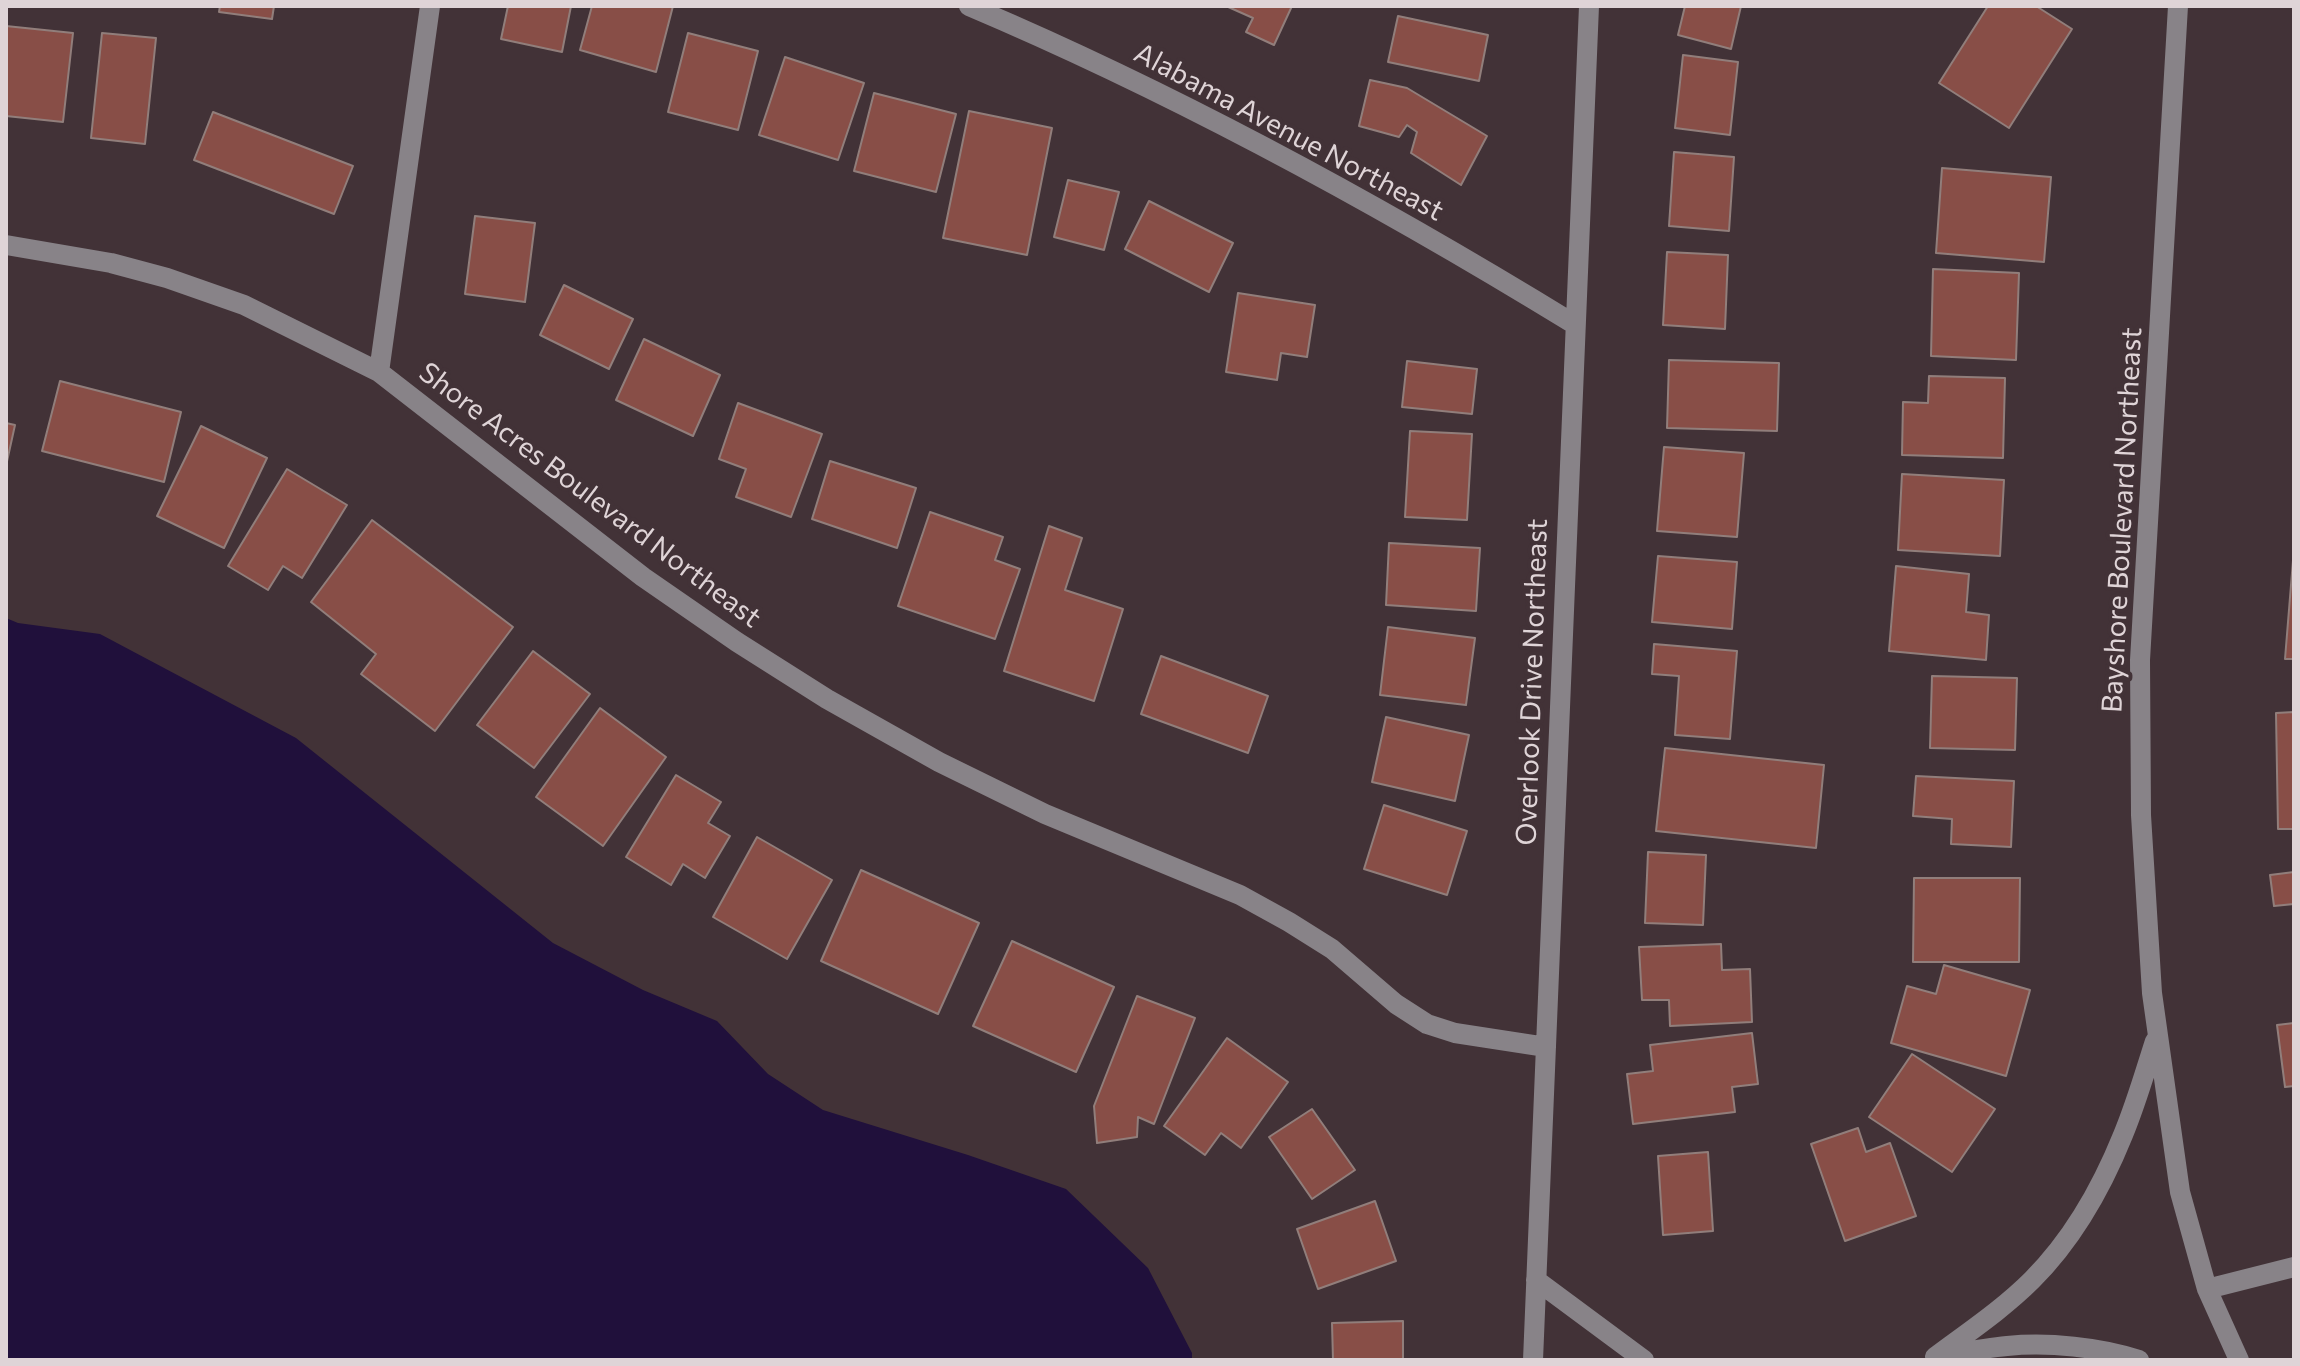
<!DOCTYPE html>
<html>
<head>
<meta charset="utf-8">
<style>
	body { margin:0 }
	#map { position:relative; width:2300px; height:1366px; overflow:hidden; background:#423237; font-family:Commissioner,sans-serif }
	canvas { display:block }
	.frame { position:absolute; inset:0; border:8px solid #dfd4d7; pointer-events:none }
</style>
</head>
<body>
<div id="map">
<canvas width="2300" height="1366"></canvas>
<div class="frame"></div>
</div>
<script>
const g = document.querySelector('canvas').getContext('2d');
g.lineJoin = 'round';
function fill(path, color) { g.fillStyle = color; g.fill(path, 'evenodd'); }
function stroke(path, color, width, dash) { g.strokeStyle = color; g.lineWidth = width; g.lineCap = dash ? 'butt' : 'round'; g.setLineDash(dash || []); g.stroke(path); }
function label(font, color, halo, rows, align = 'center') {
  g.font = font + ' Commissioner,sans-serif'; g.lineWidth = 8; g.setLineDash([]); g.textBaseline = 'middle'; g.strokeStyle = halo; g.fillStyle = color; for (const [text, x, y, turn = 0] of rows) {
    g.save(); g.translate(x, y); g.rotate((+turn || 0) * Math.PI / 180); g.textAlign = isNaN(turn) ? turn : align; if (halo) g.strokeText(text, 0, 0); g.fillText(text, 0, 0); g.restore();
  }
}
fill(new Path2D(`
	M6,618L18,623L100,634L296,738L553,943L643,990L717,1021L768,1074L823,1110L968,1155L1066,1189L1148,1268L1192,1353V1360H6Z`), '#20103b');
const building = new Path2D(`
	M220,6H274L272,19L219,12Z
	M508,6H571L562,52L501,39Z
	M592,6H673L656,72L580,50Z
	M1226,6H1292L1274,45L1246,32L1253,18Z
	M1685,6H1741L1731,49L1678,35Z
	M1988,6H2036L2072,29L2009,128L1939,83Z
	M1398,16L1488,35L1479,81L1388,62Z
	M6,26L73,33L63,122L6,116Z
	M102,33L156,38L145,144L91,138Z
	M688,33L758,51L738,130L668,112Z
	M1683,55L1738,62L1730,135L1675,128Z
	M785,57L864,83L838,160L759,135Z
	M1370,80L1407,88L1487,136L1461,185L1411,153L1417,132L1407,125L1399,137L1359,126Z
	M874,93L956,114L936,192L854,171Z
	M969,111L1052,128L1027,255L943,238Z
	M213,112L353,166L334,214L194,160Z
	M1674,152L1734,157L1729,231L1669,226Z
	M1942,168L2051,177L2044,262L1936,253Z
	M1068,180L1119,192L1104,250L1054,237Z
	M1149,201L1233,243L1209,292L1125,249Z
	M475,216L535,223L525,302L465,294Z
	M1667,252L1728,255L1725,329L1663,325Z
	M1933,269L2019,273L2016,360L1931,356Z
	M564,285L633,319L609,369L540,335Z
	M1238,293L1315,305L1307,357L1281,353L1277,380L1226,372Z
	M644,339L720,375L693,436L616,400Z
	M1669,360L1779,363L1777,431L1667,428Z
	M1407,361L1477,369L1472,414L1402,407Z
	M1929,376L2005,378L2003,458L1902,455L1903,402L1928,403Z
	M60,381L181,412L164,482L42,451Z
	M738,403L822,434L791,517L736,497L746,469L719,459Z
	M6,423L15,425L6,466Z
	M201,426L267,458L224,548L157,516Z
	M1410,431L1472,434L1467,520L1405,517Z
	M1664,447L1744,453L1737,537L1657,531Z
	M830,461L916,488L897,548L812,519Z
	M287,469L347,505L302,578L283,566L268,590L228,566Z
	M1902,474L2004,480L2000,556L1898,550Z
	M930,512L1003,537L995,560L1020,569L995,639L898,606Z
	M372,520L513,627L435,731L361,674L376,654L311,602Z
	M1049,526L1082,538L1065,590L1123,609L1094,701L1004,671Z
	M1389,543L1480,548L1476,611L1386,605Z
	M2294,548V659H2285Z
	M1658,556L1737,562L1732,629L1652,622Z
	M1896,566L1969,574L1966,612L1989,615L1986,660L1889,651Z
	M1388,627L1475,638L1466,705L1380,695Z
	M1654,644L1737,651L1730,739L1675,735L1679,676L1652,674Z
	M533,651L590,694L534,768L477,725Z
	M1161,656L1268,696L1248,753L1141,714Z
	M1932,676L2017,678L2015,750L1930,748Z
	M600,708L666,757L603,846L536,797Z
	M2294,712V829H2278L2276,713Z
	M1386,717L1469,735L1455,801L1372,782Z
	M1665,748L1824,765L1816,848L1656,831Z
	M676,775L721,802L708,823L730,836L705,878L683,864L671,885L626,857Z
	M1916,776L2014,781L2011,847L1951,844L1952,819L1913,816Z
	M1384,805L1467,831L1447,895L1364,869Z
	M757,837L832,880L787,959L713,917Z
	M1648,852L1706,855L1703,925L1645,923Z
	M861,870L979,923L938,1014L821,961Z
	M2294,872V904L2274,906L2270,875Z
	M1914,878H2020L2019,962H1913Z
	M1012,941L1114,987L1076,1072L973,1026Z
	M1721,944L1722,970L1750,969L1752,1022L1670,1026L1669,1000H1642L1639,947Z
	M1944,965L2030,990L2006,1076L1891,1043L1907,986L1936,994Z
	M1137,996L1195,1018L1154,1124L1138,1117L1137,1137L1097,1143L1094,1106Z
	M2294,1023V1086L2285,1087L2277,1025Z
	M1752,1033L1758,1084L1732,1087L1735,1112L1633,1124L1627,1074L1653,1071L1650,1045Z
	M1227,1038L1288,1082L1241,1148L1221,1133L1205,1155L1164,1126Z
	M1912,1054L1995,1109L1952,1172L1869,1117Z
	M1312,1109L1355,1170L1312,1199L1269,1137Z
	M1858,1128L1866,1152L1890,1143L1916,1216L1845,1241L1811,1144Z
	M1708,1152L1713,1231L1663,1235L1658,1156Z
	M1375,1201L1396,1261L1318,1289L1297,1229Z
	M1403,1321V1360H1333L1332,1323Z`);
fill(building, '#884e47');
stroke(building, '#917e7b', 2);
stroke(new Path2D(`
	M969,6C1179,95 1380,205 1574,324
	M2178,6L2140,660L2141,815L2152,993L2180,1192L2207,1289L2239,1360
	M6,245L111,263L167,278L244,305L379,372L643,577L737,642L827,699L939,762L1045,814L1240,895L1289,922L1332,949L1396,1004L1427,1024L1455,1033L1546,1047
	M379,372L430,6
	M1536,1280L1644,1360
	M2207,1289L2294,1267
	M1935,1357C1967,1333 2003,1309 2032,1280C2072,1240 2102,1187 2123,1135C2136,1104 2145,1072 2155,1041
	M1939,1357C1961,1353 1984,1348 2007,1346C2048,1342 2100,1347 2139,1360
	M1533,1360L1589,6`), '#888388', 20);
label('28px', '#dfd4d7', '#423237', [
	["Alabama Avenue Northeast",1289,132,28],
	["Shore Acres Boulevard Northeast",590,495,37],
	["Bayshore Boulevard Northeast",2122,520,-87],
	["Overlook Drive Northeast",1532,682,-88]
]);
</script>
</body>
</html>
